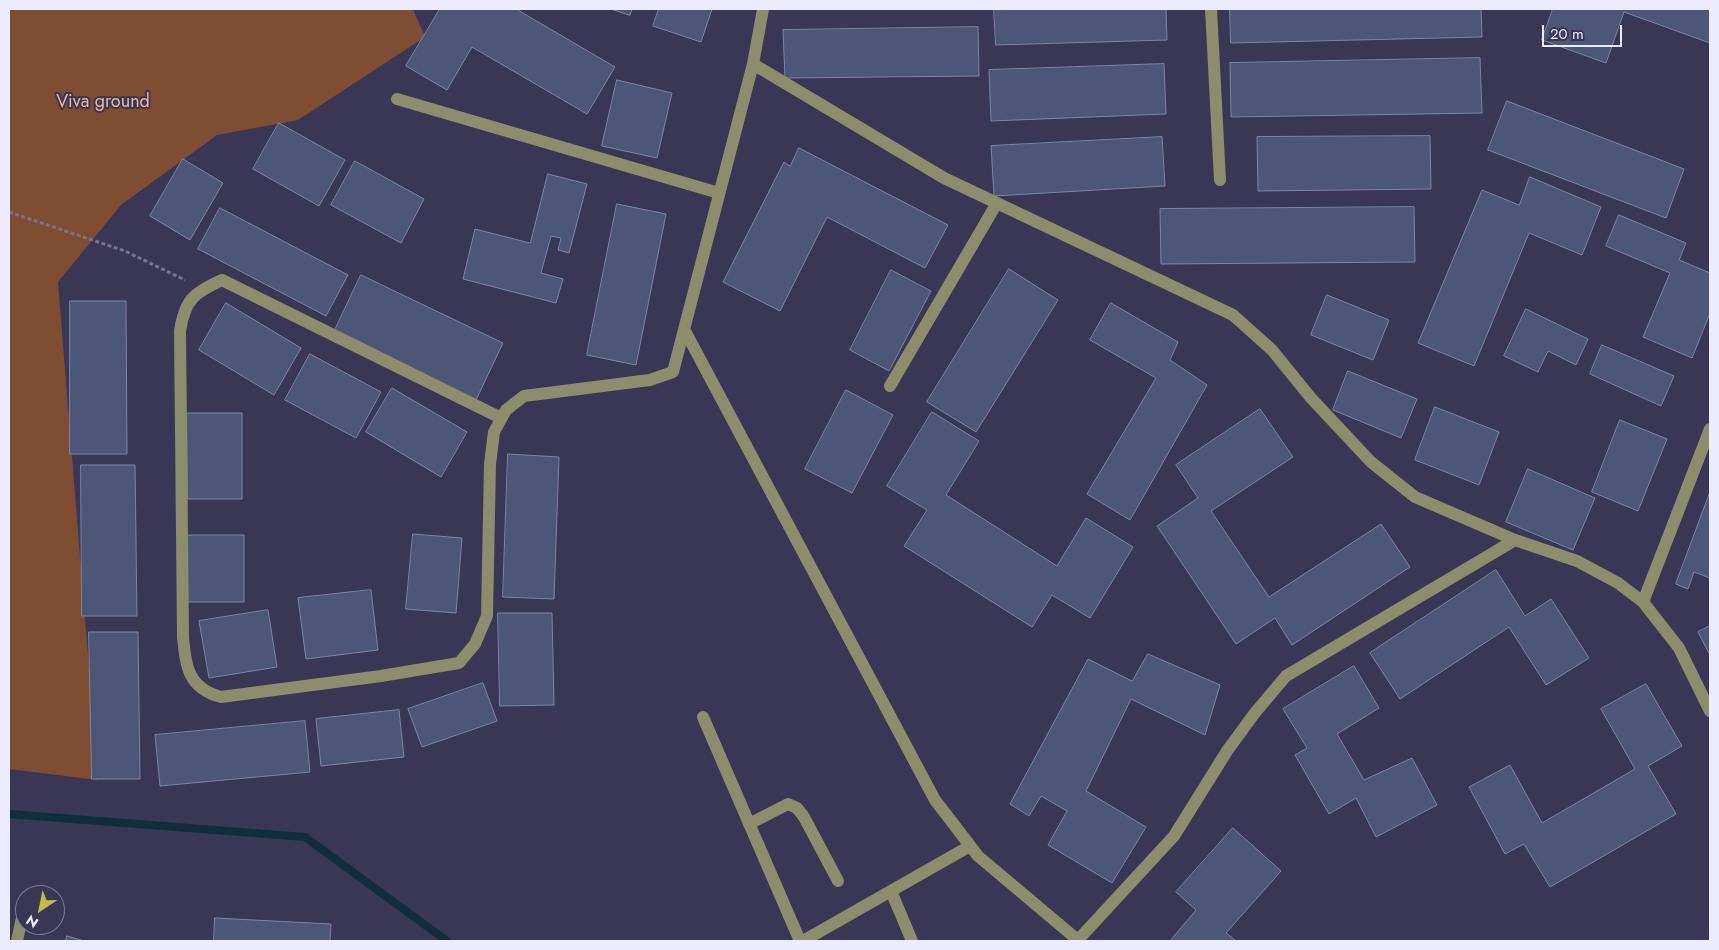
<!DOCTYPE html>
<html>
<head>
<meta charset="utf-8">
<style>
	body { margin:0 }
	#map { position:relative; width:1719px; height:950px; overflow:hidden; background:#3a3656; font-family:Jost,sans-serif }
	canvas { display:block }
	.frame { position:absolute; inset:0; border:10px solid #ecebff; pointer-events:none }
	.north { position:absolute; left:15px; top:885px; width:50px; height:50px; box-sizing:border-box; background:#3a3656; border:1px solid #817e9a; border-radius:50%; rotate:214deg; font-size:14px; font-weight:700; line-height:20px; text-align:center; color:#ecebff }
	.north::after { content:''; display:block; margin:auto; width:18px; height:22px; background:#bebf42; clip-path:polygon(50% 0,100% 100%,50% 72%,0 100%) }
	.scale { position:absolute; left:1542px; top:25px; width:80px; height:22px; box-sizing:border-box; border:2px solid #ecebff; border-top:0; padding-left:6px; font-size:15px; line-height:18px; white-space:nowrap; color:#ecebff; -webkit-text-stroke:4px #3a3656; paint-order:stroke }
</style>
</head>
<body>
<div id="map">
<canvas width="1719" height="950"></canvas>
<div class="frame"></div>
<div class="north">N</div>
<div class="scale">20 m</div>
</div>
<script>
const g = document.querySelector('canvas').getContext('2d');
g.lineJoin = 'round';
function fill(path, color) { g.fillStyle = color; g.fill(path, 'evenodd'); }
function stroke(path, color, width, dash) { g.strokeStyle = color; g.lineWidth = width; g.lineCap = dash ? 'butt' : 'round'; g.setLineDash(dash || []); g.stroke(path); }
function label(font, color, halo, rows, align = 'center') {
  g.font = font + ' Jost,sans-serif'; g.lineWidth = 4; g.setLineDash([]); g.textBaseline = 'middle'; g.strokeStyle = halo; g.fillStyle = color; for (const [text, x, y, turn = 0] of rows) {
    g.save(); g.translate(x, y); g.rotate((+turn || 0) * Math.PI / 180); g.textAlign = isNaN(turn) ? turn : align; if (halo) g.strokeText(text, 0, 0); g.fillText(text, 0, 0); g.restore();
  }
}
fill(new Path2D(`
	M9,9H413L425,37L298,120L217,135L121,205L58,282L98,780L9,769Z`), '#7f4d31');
stroke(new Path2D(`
	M9,814L305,837L447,941`), '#102e3b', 8);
const building = new Path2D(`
	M440,9H516L615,67L587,114L472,47L447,90L406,66Z
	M611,9H632L630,15Z
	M659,9H712L701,42L653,26Z
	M994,9H1166L1167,40L996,45Z
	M1230,9H1481L1482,37L1231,43Z
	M1553,9H1710V43L1624,12L1606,63L1542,40Z
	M978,27L979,76L785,78L783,30Z
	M1480,58L1482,113L1231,117L1230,63Z
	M1164,64L1166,114L991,121L989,70Z
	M617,80L672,93L657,158L602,146Z
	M1507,101L1684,169L1666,218L1488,150Z
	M279,123L345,160L319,206L253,169Z
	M1430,136L1431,189L1258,191L1257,137Z
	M1162,137L1165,186L994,196L991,146Z
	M799,148L948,225L925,268L827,217L780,311L723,282L784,162L790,166Z
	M183,159L223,183L190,240L150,216Z
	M355,161L424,199L401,243L331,205Z
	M548,174L587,184L569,253L558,250L561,238L551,236L541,273L563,279L556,303L463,279L475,229L530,243Z
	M1530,177L1601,207L1582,255L1529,233L1474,366L1418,343L1482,190L1519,205Z
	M617,204L666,214L636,365L587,355Z
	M1414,207L1415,262L1161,264L1160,209Z
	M220,208L348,275L326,316L198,249Z
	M1619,215L1686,243L1679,260L1710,273V313L1692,358L1643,337L1670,273L1606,246Z
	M1009,269L1058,300L976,432L927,402Z
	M891,270L931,291L889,371L850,350Z
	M361,275L503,343L476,400L334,332Z
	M1327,295L1389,320L1373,360L1311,335Z
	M70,301H126L127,454H70Z
	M226,303L301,348L274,395L199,350Z
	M1111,303L1178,342L1170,360L1207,385L1130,520L1087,494L1156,378L1090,340Z
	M1526,309L1588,339L1576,365L1548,351L1538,372L1504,356Z
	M1602,345L1674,376L1661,406L1590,374Z
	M310,354L381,392L356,438L285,400Z
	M1348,371L1417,399L1401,438L1333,410Z
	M392,388L467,432L441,477L366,432Z
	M846,390L893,415L852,493L805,469Z
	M1435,407L1499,432L1479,485L1415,460Z
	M1260,409L1293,457L1211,511L1269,597L1381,524L1410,567L1292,645L1275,618L1236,644L1157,526L1198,498L1176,465Z
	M932,412L979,441L946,495L1057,566L1086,518L1133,547L1090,618L1052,595L1032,627L904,546L927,510L887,486Z
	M187,413H242V499H188Z
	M1620,420L1667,439L1638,511L1592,492Z
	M508,454L559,457L554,599L503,597Z
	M81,465H135L137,616H82Z
	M1528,469L1595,498L1573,550L1506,522Z
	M1710,492V578L1694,572L1688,589L1676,584Z
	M413,534L462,538L456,613L406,609Z
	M187,535H244V602H187Z
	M1496,570L1525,616L1551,599L1589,658L1546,685L1509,627L1400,699L1370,653Z
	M371,590L378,650L306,659L298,598Z
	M268,610L277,667L209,678L199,621Z
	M498,613H552L554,705L500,706Z
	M1710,626V655L1698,632Z
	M89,632H138L140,779H92Z
	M1148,654L1220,685L1205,735L1131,699L1086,791L1146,827L1112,883L1048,845L1067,811L1041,796L1029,816L1010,804L1088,659L1132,681Z
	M1354,666L1379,708L1337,734L1364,780L1412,758L1437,805L1376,837L1356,798L1329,814L1295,755L1307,748L1283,709Z
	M483,683L497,721L422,747L408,709Z
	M1646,684L1682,746L1648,766L1676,814L1550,887L1524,844L1505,854L1469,787L1510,765L1542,823L1635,769L1601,709Z
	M399,710L404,757L321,766L316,719Z
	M305,721L310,772L160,786L155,735Z
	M1233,828L1281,871L1226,933L1236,941H1170L1196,910L1176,892Z
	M215,918L331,924L330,941H214Z
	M67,936L84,941H66Z`);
fill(building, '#4c5777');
stroke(building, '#7a86a9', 1);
stroke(new Path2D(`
	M9,212L125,251L185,280`), '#76738f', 3, [4, 2.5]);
stroke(new Path2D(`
	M1211,9L1220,180
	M753,64L763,9
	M397,99L719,193
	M684,329L935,800L978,856L1079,941
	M890,386L997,203
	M501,418L222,280C194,293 185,299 180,331L183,637C186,667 188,688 221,697L381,676L459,663L475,644L487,616L490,464L494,432L506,410L524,396L650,380L673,372L753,64L944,178L1233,315L1272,350L1311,398L1371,462L1415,497L1515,540L1577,561L1618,583L1643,602L1679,648L1710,711
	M1643,602L1710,429
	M703,717L800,941
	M749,824L788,804L797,808L804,817L838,881
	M891,891L912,941
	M1078,940L1174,836L1227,751L1254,714L1286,676L1515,540
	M17,941L23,913
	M803,941L970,846`), '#8c8d6b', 12);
label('18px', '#f4b897', '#3a3656', [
	["Viva ground",103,103]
]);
</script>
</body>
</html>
